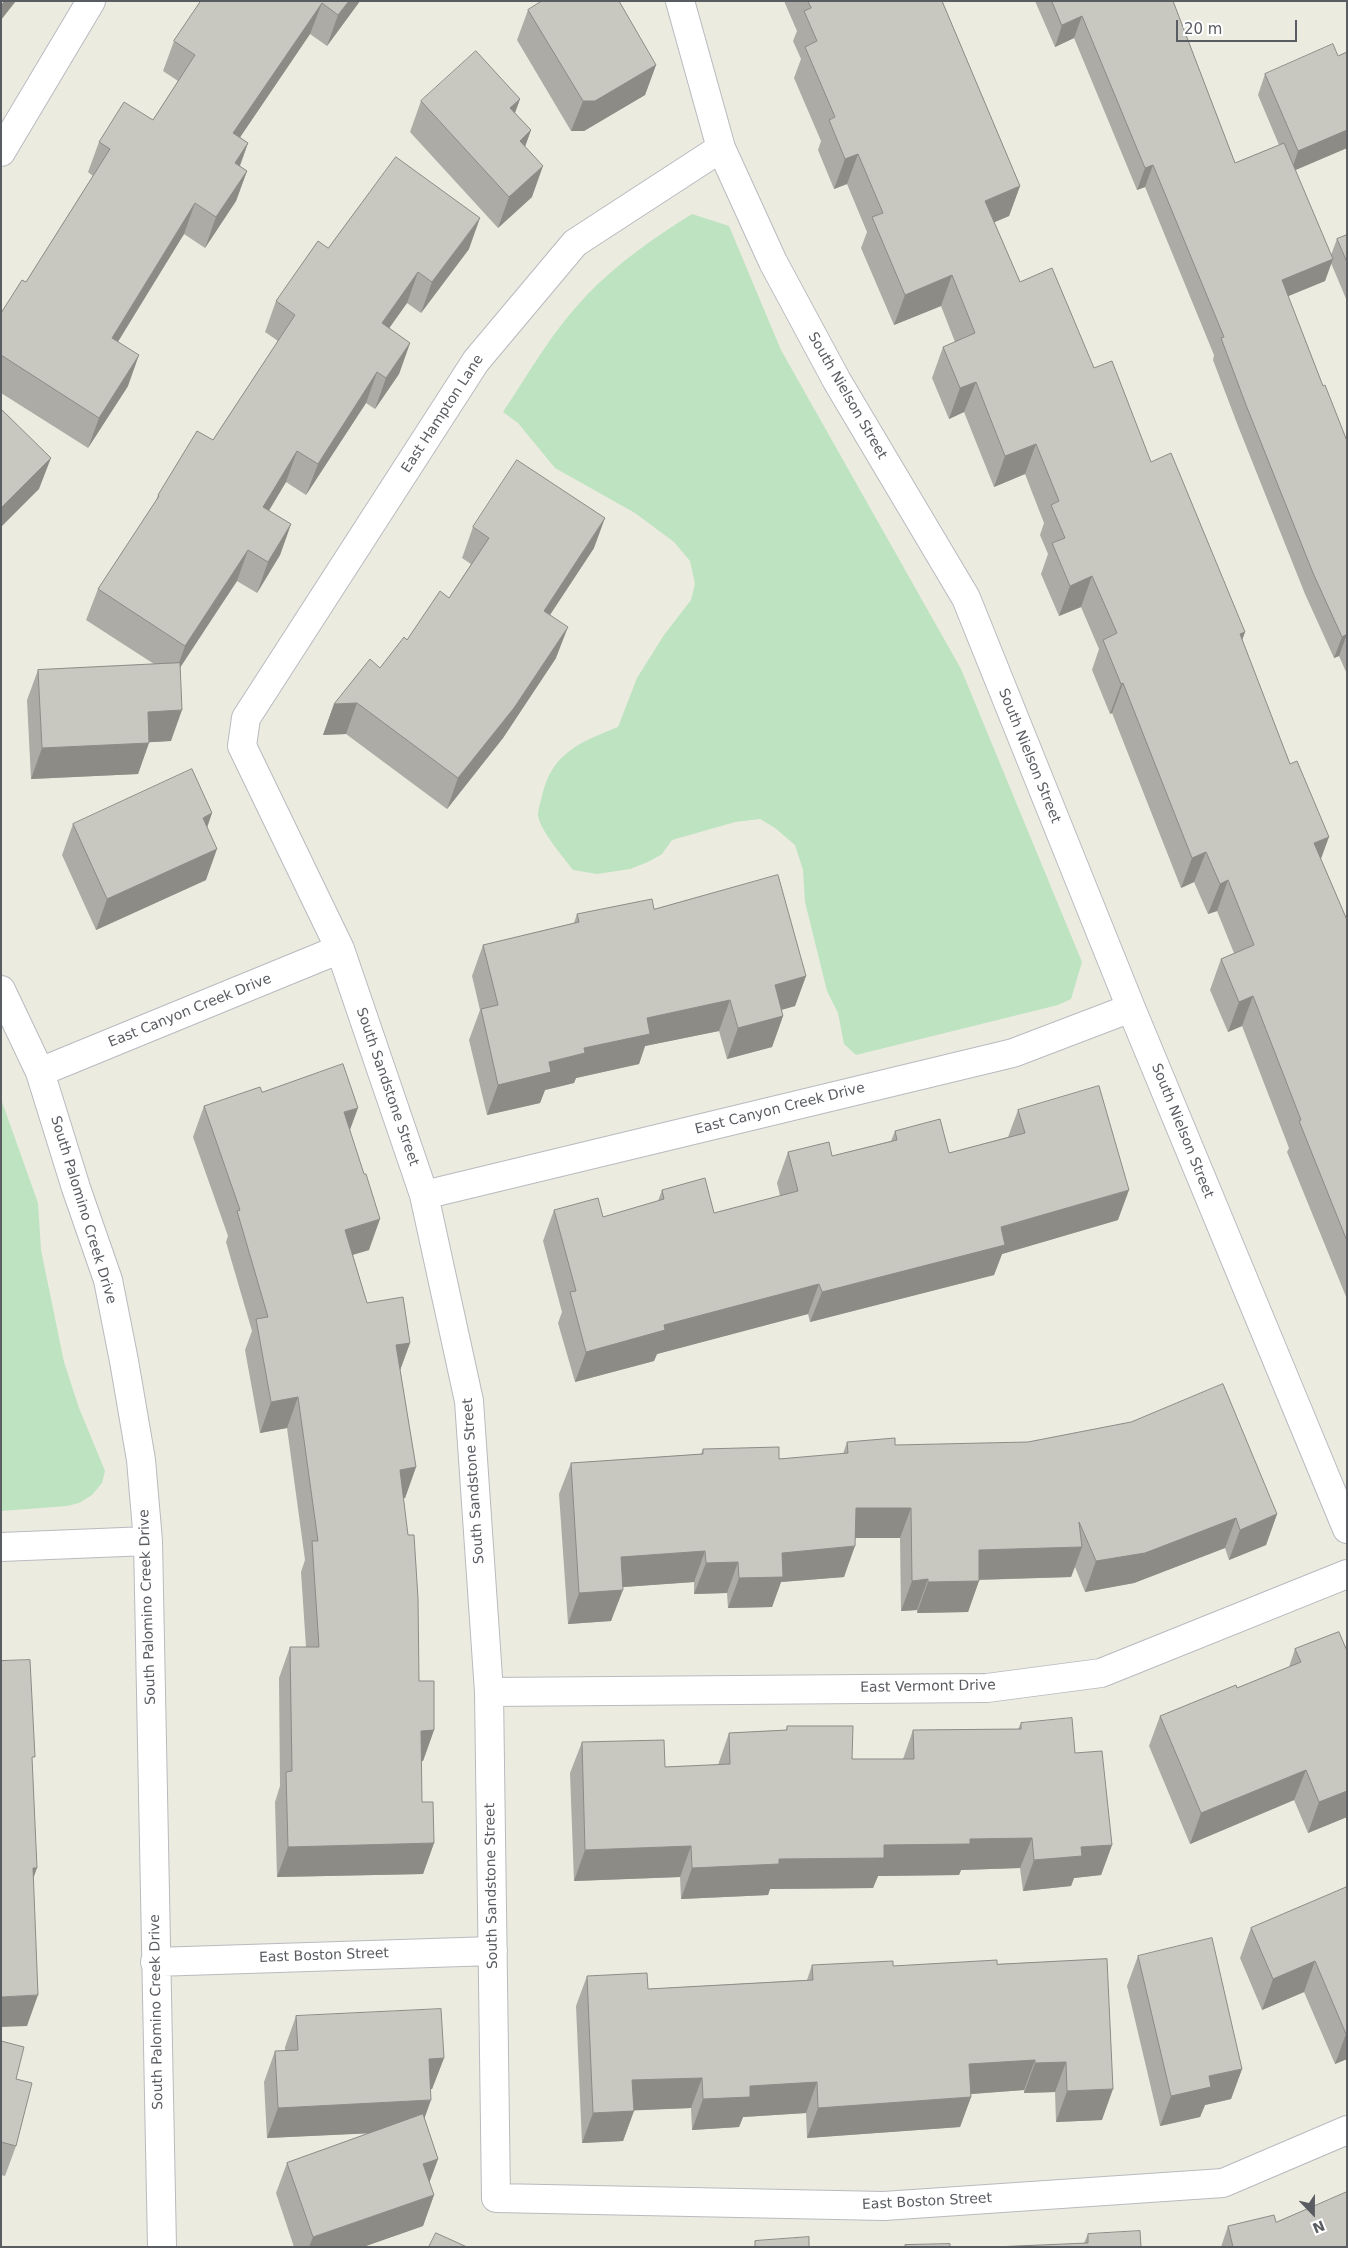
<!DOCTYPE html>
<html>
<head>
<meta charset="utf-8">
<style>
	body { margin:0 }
	#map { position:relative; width:1348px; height:2248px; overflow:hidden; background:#ecebe0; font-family:"DejaVu Sans",sans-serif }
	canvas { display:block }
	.frame { position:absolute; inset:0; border:2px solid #595c61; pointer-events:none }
	.north { position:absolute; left:1288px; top:2188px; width:50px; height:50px; -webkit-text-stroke:4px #fff; paint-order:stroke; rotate:158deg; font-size:14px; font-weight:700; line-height:20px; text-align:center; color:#595c61 }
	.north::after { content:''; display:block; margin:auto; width:18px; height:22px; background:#595c61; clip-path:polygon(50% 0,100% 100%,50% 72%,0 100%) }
	.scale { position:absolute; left:1176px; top:20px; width:121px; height:22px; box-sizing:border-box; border:2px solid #595c61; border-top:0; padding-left:6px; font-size:15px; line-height:18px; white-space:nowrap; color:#595c61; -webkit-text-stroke:4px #fff; paint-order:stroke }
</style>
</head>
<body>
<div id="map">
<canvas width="1348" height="2248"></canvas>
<div class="frame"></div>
<div class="north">N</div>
<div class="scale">20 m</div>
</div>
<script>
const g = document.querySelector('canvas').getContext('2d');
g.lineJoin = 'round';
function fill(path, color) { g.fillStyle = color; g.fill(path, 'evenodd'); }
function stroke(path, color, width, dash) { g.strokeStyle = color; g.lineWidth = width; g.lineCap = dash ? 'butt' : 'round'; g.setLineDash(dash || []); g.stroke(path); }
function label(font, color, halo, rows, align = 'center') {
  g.font = font + ' "DejaVu Sans",sans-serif'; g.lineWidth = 4; g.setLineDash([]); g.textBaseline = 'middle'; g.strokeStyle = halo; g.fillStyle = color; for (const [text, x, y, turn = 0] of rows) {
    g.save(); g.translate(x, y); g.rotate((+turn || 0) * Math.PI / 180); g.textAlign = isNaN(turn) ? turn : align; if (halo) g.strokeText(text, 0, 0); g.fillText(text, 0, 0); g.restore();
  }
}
fill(new Path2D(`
	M692,214L729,226L781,350L961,669L1082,962L1071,999L1058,1005L856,1055L844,1044L838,1013L827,991L805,902L803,870L795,845L775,828L760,819L735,822L672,840L662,854L648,862L630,869L597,874L573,870C564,858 539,829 538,815C538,809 541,801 542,796C552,752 581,742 618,727L637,678L664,635L691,600L695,584L690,561L674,542L635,513L555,468L518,423L503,412C529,373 553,330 586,296C617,263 654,238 692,214Z
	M1,1099L38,1203L41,1250L64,1362L79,1408L105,1471L102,1483L92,1495L79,1503L67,1506L1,1511Z`), '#bde3c1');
const street = new Path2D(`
	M680,1L721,148L773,262L837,381L966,598L1131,1008L1347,1529
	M721,148L575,243L476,361L246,718L242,746L340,949L424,1195L469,1401L489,1692L496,2198L884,2206L1223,2183L1347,2130
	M1,152L91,1
	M1,990L40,1072L76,1188L108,1280L124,1361L141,1460L148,1541L162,2247
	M40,1072L340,949
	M424,1195L1013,1053L1131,1008
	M1,1547L148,1541
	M489,1692L987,1688L1101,1673L1347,1574
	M155,1962L493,1951`);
stroke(street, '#b8babf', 30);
stroke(street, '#fff', 28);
fill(new Path2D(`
	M201,1H360L327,46L310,34L240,137L248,143L240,166L247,171L236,201L205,248L184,234L118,342L128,386L88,448L1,393V313L26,282L93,176L88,172L99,142L153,120L178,81L163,71L174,41Z
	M784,1H942L1020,186L1009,216L994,222L1020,282L1094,368L1151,462L1245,632L1242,640L1321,859L1347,920V1299L1287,1152L1289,1148L1242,1026L1228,1032L1210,990L1221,959L1234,953L1217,911L1208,914L1194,882L1181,888L1112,713L1110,714L1092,670L1099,649L1081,607L1059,616L1041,574L1048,554L1040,535L1044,523L1025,474L994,487L964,412L949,419L932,378L943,347L955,342L941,306L894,325L861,248L867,232L847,184L834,189L818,150L821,141L794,78L801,59L793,41L797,31Z
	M1035,1H1173L1235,163L1279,145L1258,95L1265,74L1338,56L1347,52V148L1295,170L1331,255L1337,239L1347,235V301L1331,263L1325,281L1288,296L1323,386L1347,441V674L1339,656L1334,658L1305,594L1238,426L1213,360L1214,355L1145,187L1137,190L1074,38L1055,47Z
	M528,10L656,65L645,95L584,131H571L517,40Z
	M520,99L515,113L531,130L525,146L532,197L498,228L410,132L421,101Z
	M328,248L469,249L421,313L407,303L389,328L410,343L399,374L375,409L366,403L306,495L286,482L269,511L291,524L280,555L257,593L237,581L180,666L171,741L149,742L138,774L31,779L27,700L38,670L154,664L86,620L98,589L155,503L158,495L213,440L278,341L265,332L276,301Z
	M473,527L594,548L550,615L556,658L503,738L447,809L346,734L323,735L334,704L380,668L449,598L471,564L462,558Z
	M212,813L207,828L206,880L96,930L62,855L73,824Z
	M654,909L806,976L795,1006L781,1010L783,1016L772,1047L727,1059L719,1031L645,1046L639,1064L576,1078L574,1083L545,1090L540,1103L487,1115L469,1040L480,1010L472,976L483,945L574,923L577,914Z
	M262,1092L350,1130L369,1250L353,1255L367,1303L410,1343L400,1370L416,1467L405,1498H403L419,1681L434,1730L423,1761H421L422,1802L434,1843L423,1874L277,1877L275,1802L280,1786L279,1678L290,1647H306L301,1572L305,1560L287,1428L260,1433L245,1350L252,1331L226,1242L228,1236L193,1137L204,1106Z
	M1018,1110L1118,1220L1002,1254L994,1275L810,1322L808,1314L657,1354L654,1361L575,1382L558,1323L562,1312L543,1241L554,1210L603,1217L658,1201L662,1190L714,1213L780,1196L777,1183L788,1152L832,1156L891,1141L895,1131L949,1153L1008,1137Z
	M847,1442L895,1445L1277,1514L1266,1545L1229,1560L1225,1548L1134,1583L1085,1592L1075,1567L1071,1577L979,1580L968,1612L917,1613V1610L901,1611L900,1538H855L844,1577L781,1582L772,1607L728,1608L727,1593L694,1594V1582L622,1587L611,1621L568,1624L559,1494L571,1463L701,1454L703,1449L779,1459L843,1454Z
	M1339,1632L1347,1817L1308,1833L1294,1800L1190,1844L1149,1746L1160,1716L1237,1688L1289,1667L1295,1649Z
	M1021,1723L1075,1753L1112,1845L1101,1875L1074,1878L1071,1886L1023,1891L1020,1868L961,1870L959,1875L878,1876L873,1888L770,1889L768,1895L681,1899L680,1877L574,1881L570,1773L582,1742L665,1767L718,1765L729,1733L786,1730L787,1726L852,1759H903L913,1730L1018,1729Z
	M1347,1884V2059L1335,2064L1304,1992L1262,2010L1240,1958L1251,1928L1345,1888Z
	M1138,1956L1242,2069L1231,2099L1205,2105L1200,2117L1160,2126L1127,1986Z
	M1107,1959L1102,2120L1056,2122L1055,2092L1024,2093V2090L971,2094V2097L960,2127L807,2138L806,2113L743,2117L739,2127L692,2130L691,2108L634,2110L623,2141L582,2143L576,2006L587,1976L648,1989L807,1980L812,1965L893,1966L997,1964Z
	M296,2016L444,2058L432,2089H430L424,2119L438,2159L429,2182L434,2195L423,2226L363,2247H294L276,2193L287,2163L369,2133L267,2138L264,2082L275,2051H285V2047Z
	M1,2041L16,2079V2146L5,2176L1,2175Z
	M1276,2222L1347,2247H1221L1228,2226Z
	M1088,2234L1141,2247L1084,2243Z`), '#acaba5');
fill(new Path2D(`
	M4,1H16L1,20V5Z
	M349,1H360L327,46L338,15Z
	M322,3L310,34L222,164L233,133Z
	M1082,16L1074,38L1055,47L1062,25Z
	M656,65L645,95L584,131H571L583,101Z
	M520,99L509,129L510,108Z
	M531,130L520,161V141Z
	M1347,130V148L1291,172L1298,151Z
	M248,143L237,173L235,163Z
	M858,154L847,184L834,189L845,159Z
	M1153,165L1145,187L1137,190L1145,168Z
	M543,166L532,197L498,228L509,197Z
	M247,171L236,201L205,248L216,217Z
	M1020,186L1009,216L974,231L985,201Z
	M195,203L184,234L101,369L112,338Z
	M480,218L469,249L421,313L432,282Z
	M1333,259L1325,281L1274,302L1282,280Z
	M418,272L407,303L371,354L382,323Z
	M952,275L941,306L894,325L905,295Z
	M410,343L399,374L375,409L386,378Z
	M139,355L128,386L88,448L99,418Z
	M377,372L366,403L306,495L318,464Z
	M976,382L964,412L949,419L960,388Z
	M1036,444L1025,474L994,487L1005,456Z
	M297,451L286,482L252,538L263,507Z
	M51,458L39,489L1,527V508Z
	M605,518L594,548L532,642L544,611Z
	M291,524L280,555L257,593L268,562Z
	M248,550L237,581L174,677L185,646Z
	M1092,576L1081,607L1059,616L1070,586Z
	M568,627L556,658L503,738L447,809L458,778Z
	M1245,632L1234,663L1240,634Z
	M1347,634L1339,656L1334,658L1342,637Z
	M1123,683L1112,713L1110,714L1121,684Z
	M357,703L346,734L323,735L334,704Z
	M182,710L171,741L137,743L148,712Z
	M149,743L138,774L31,779L42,748Z
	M212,813L201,844L203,818Z
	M1329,837L1318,867L1314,843Z
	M217,849L206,880L96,930L107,899Z
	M1206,852L1194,882L1181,888L1192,858Z
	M1228,880L1217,911L1208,914L1220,884Z
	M806,976L795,1006L763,1015L775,985Z
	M1253,996L1242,1026L1228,1032L1239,1002Z
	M730,1000L719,1031L645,1046L639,1064L576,1078L574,1083L545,1090L540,1103L487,1115L498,1085L549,1062L584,1048L647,1018Z
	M783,1016L772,1047L727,1059L738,1028Z
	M358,1108L347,1138L344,1112Z
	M1129,1190L1118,1220L1002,1254L994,1275L810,1322L822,1292L1001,1227Z
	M380,1219L369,1250L334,1260L345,1230Z
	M819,1284L808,1314L657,1354L654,1361L575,1382L586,1352L664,1325Z
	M410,1343L399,1373L396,1345Z
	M298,1397L287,1428L260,1433L271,1402Z
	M416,1467L405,1498L389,1500L400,1470Z
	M856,1508H911L900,1538H845Z
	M1277,1514L1266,1545L1229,1560L1240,1530Z
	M1236,1518L1225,1548L1134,1583L1085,1592L1096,1561Z
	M855,1546L844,1577L781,1582L772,1607L728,1608L739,1578L782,1553Z
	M1082,1547L1071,1577L967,1580L979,1550Z
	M705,1551L694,1582L610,1588L621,1557Z
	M738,1562L727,1593L694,1594L706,1563Z
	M928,1579L917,1610L901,1611L912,1581Z
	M979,1581L968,1612L917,1613L928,1582Z
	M623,1590L611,1621L568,1624L579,1593Z
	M434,1730L423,1761H409L421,1731Z
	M1306,1770L1294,1800L1190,1844L1201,1813Z
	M1347,1791V1817L1308,1833L1319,1802Z
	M1032,1838L1020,1868L961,1870L959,1875L878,1876L873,1888L770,1889L768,1895L681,1899L692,1868L779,1859L884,1845L970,1839Z
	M434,1843L423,1874L277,1877L288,1847Z
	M1112,1845L1101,1875L1074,1878L1071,1886L1023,1891L1034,1860L1081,1847Z
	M691,1846L680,1877L574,1881L585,1850Z
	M33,1868H37L26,1899Z
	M1315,1961L1304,1992L1262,2010L1273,1979Z
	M38,1995L27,2026L1,2027V1997Z
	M1347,2033V2059L1335,2064L1346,2034Z
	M444,2058L432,2089L418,2090L429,2059Z
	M1035,2060L1024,2090L958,2095L969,2064Z
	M1066,2062L1055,2092L1024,2093L1035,2063Z
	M1242,2069L1231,2099L1205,2105L1200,2117L1160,2126L1171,2096L1209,2076Z
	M702,2078L691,2108L621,2111L632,2080Z
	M817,2082L806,2113L743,2117L739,2127L692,2130L703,2099L750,2086Z
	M1113,2089L1102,2120L1056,2122L1067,2091Z
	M971,2097L960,2127L807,2138L818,2108Z
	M431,2100L420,2131L267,2138L278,2108Z
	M634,2111L623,2141L582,2143L593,2113Z
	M438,2159L427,2189L423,2164Z
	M434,2195L423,2226L363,2247H309L313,2237Z`), '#8c8b86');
const building = new Path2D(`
	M201,1H349L338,15L322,3L233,133L248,143L235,163L247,171L216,217L195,203L112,338L139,355L99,418L1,355V313L22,280L26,282L110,149L99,142L124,102L153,120L195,55L174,41Z
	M542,1H619L656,65L595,101H583L528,10Z
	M808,1H942L1020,186L985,201L1020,282L1052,268L1094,368L1112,361L1151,462L1171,453L1245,632L1240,634L1290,764L1297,761L1329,837L1314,843L1347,920V1241L1299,1121L1301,1120L1253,996L1239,1002L1221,959L1254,945L1228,880L1220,884L1206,852L1192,858L1123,683L1121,684L1103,640L1117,633L1092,576L1070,586L1052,543L1065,538L1051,505L1059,501L1036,444L1005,456L976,382L960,388L943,347L975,333L952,275L905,295L872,217L883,213L858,154L845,159L829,120L835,117L805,47L817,41L804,11L811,8Z
	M1052,1H1173L1235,163L1284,143L1333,259L1282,280L1323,386L1325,385L1347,441V634L1342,637L1313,573L1246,405L1221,338L1224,337L1153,165L1145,168L1082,16L1062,25Z
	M1333,44L1338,56L1347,52V130L1298,151L1265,74Z
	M476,51L520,99L510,108L531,130L520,141L543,166L509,197L421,101Z
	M396,157L480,218L432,282L418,272L382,323L410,343L386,378L377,372L318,464L297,451L263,507L291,524L268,562L248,550L185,646L98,589L159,496L158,495L197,431L213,440L295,315L276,301L318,241L328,248Z
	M1347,235V262L1337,239Z
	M1,409L51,458L1,508Z
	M517,460L605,518L544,611L568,627L514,708L458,778L357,703L334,704L370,659L380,668L404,637L407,640L440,591L449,598L489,538L473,527Z
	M180,663L182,710L148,712L149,743L42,748L38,670Z
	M192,769L212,813L203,818L217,849L107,899L73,824Z
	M778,875L806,976L775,985L783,1016L738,1028L730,1000L647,1018L650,1034L584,1048L585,1053L549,1062L551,1072L498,1085L481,1009L498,1005L483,945L579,922L577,914L652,899L654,909Z
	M343,1064L358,1108L344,1112L364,1174H366L380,1219L345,1230L367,1303L403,1297L410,1343L396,1345L416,1467L400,1470L408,1535H414L418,1598L419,1681H434V1730L421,1731L422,1802H433L434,1843L288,1847L286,1772L292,1771L290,1647H319L312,1541H318L298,1397L271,1402L256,1319L268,1317L237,1211L240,1210L204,1106L260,1087L262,1092Z
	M1099,1086L1129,1190L1001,1227L1005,1245L822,1292L819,1284L664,1325L665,1330L586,1352L570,1292L576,1291L554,1210L598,1198L603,1217L664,1199L662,1190L705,1178L714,1213L798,1191L788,1152L829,1142L832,1156L897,1140L895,1131L940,1119L949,1153L1025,1133L1018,1110Z
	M1223,1384L1277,1514L1240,1530L1236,1518L1145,1553L1096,1561L1079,1522L1082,1547L979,1550V1581L928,1582V1579L912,1581L911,1508H856L855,1546L782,1553L783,1577L739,1578L738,1562L706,1563L705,1551L621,1557L623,1590L579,1593L571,1463L703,1454V1449L779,1447V1459L848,1453L847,1442L895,1438V1445L1028,1442L1131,1422Z
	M1339,1632L1347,1651V1791L1319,1802L1306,1770L1201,1813L1160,1716L1236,1685L1237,1688L1301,1662L1295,1649Z
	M30,1660L35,1757H32L37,1868H33L38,1995L1,1997V1661Z
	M1072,1718L1075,1753L1102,1751L1112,1845L1081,1847L1082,1856L1034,1860L1032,1838L970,1839V1844L884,1845V1858L779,1859V1864L692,1868L691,1846L585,1850L582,1742L664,1740L665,1767L730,1764L729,1733L787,1730V1726H853L852,1759H914L913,1730L1021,1729V1723Z
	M1347,1887V2033L1346,2034L1315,1961L1273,1979L1251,1928Z
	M1212,1938L1242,2069L1209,2076L1211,2087L1171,2096L1138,1956Z
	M1107,1959L1113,2089L1067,2091L1066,2062L1035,2063V2060L969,2064L971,2097L818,2108L817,2082L750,2086V2097L703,2099L702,2078L632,2080L634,2111L593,2113L587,1976L647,1973L648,1989L813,1980L812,1965L893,1961V1966L997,1960V1964Z
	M441,2009L444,2058L429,2059L431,2100L278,2108L275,2051L298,2050L296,2016Z
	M1,2041L24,2047L16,2079L32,2083L16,2146L1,2142Z
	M423,2114L438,2159L423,2164L434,2195L313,2237L287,2163Z
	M1347,2192V2247H1233L1228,2226L1274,2215L1276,2222Z
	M1140,2231L1141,2247H993L1088,2243V2234Z
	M436,2233L467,2247H429Z
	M809,2237V2247H755V2241Z
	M950,2244V2247H905V2245Z`);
fill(building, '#c8c7c0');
stroke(building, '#8c8b86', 1);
label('14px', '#595c61', '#fff', [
	["South Nielson Street",847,396,60],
	["East Hampton Lane",443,414,-57],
	["South Nielson Street",1029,756,68],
	["East Canyon Creek Drive",190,1011,-22],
	["South Sandstone Street",387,1087,71],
	["East Canyon Creek Drive",780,1109,-14],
	["South Nielson Street",1182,1131,68],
	["South Palomino Creek Drive",83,1210,73],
	["South Sandstone Street",474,1481,-94],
	["South Palomino Creek Drive",148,1607,-92],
	["East Vermont Drive",928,1687,-1],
	["South Sandstone Street",492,1886,-91],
	["East Boston Street",324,1956,-2],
	["South Palomino Creek Drive",157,2012,-91],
	["East Boston Street",927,2202,-3]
]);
</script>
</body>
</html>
